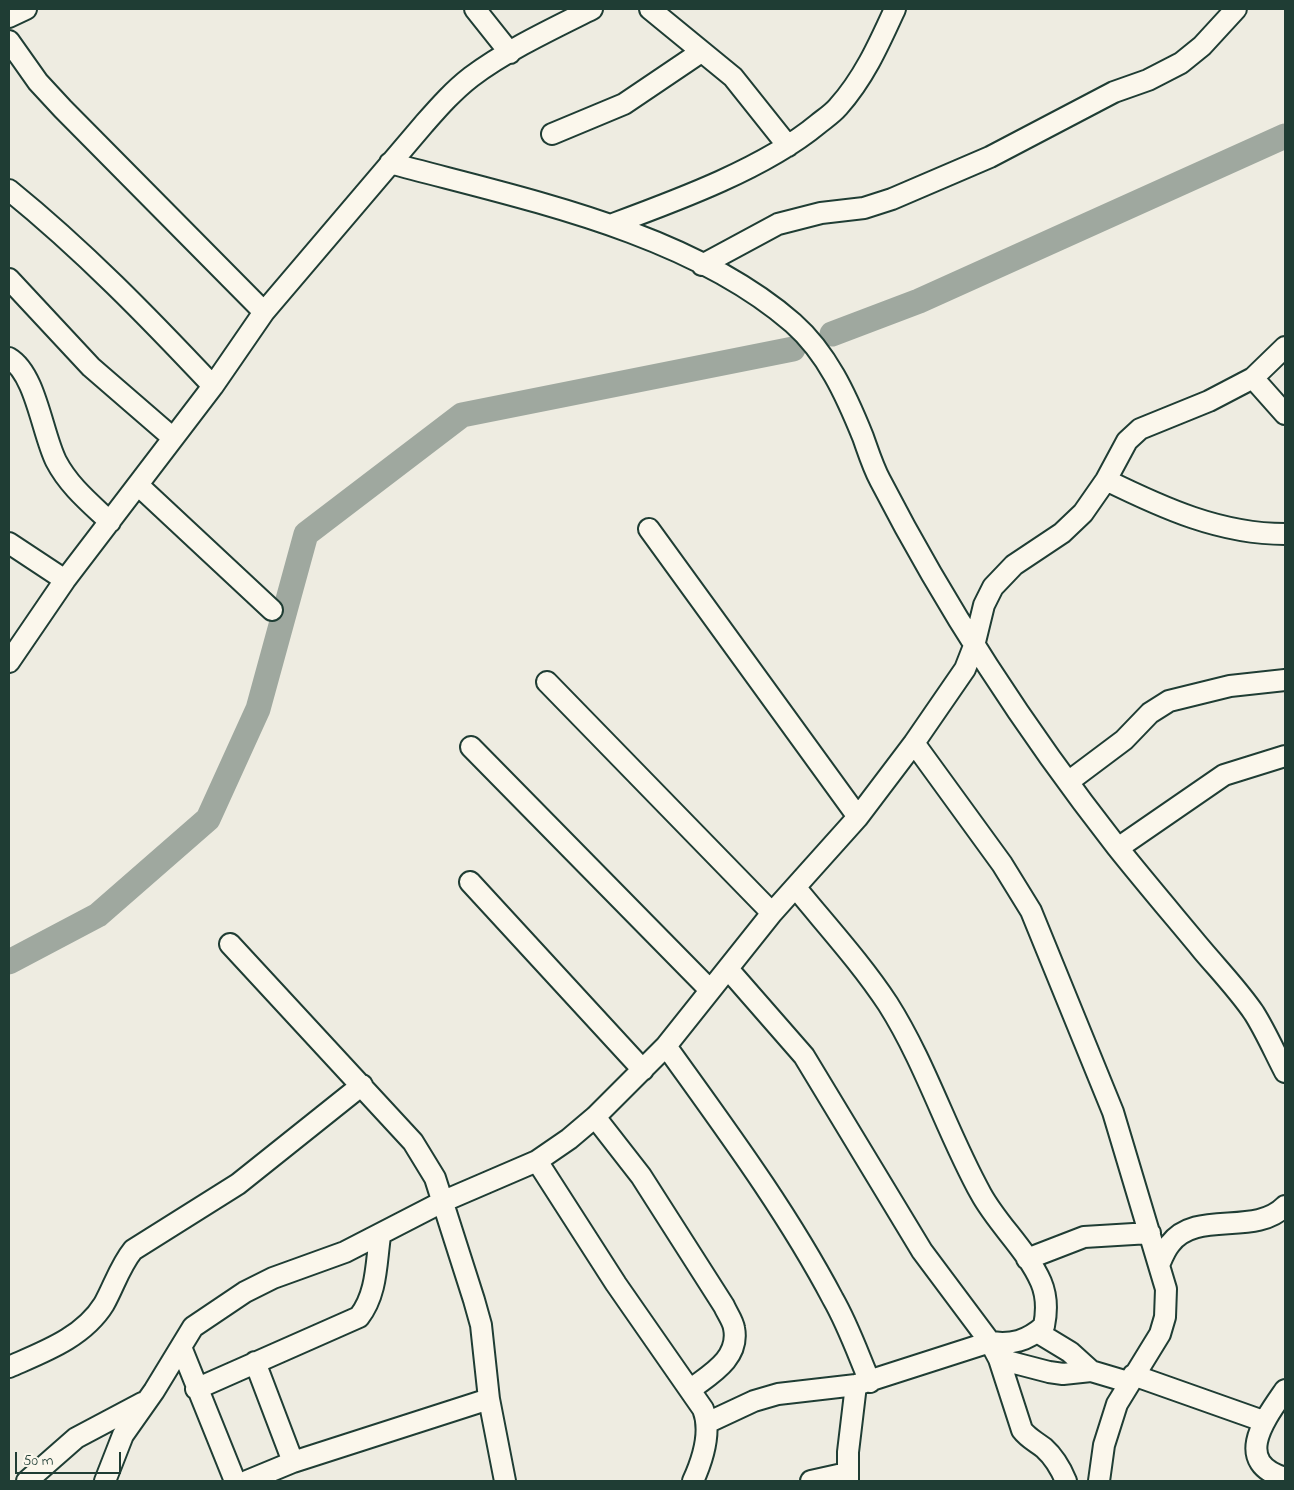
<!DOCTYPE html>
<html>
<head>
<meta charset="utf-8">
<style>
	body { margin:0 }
	#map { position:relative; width:1294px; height:1490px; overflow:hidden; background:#eeece1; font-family:"Indie Flower",sans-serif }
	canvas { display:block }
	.frame { position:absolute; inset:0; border:10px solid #1f3d34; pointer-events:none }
	.scale { position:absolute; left:15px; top:1452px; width:106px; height:22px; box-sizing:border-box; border:2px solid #1f3d34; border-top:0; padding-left:6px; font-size:15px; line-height:18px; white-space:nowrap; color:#1f3d34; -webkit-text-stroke:4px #fbf7ec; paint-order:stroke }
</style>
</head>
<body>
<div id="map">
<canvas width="1294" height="1490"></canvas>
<div class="frame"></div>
<div class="scale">50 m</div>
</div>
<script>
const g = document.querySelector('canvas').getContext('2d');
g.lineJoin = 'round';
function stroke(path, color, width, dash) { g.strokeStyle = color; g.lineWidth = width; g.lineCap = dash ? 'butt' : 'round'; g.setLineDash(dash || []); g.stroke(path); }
stroke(new Path2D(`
	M832,334L919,301L1285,136
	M9,962L98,915L208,819L258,709L306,534L462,415L793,349`), '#9fa89f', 25);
const minor = new Path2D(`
	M475,9L510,53
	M650,9L733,77L788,146
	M9,17L26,9
	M9,41L38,82L63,109L264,312
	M552,134L624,104L701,52
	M390,163C523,199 687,231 793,323C827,353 846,395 863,437C868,451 873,467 880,480C947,610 1027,732 1117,847C1145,882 1174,916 1203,951C1220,971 1239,991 1254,1013C1266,1032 1275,1053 1285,1072
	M9,190C83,250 148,317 213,386
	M613,224C678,200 765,168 818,124C824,119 832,114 838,107C864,78 879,44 895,9
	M702,265L778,224L821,213L864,208L892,199L990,157L1114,92L1148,80L1181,63L1202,46L1236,9
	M9,279L91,367L173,438
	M9,358C36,374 42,433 56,461C69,486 90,503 110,522
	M1253,378L1285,414
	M1106,480C1163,508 1220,534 1285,534
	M138,485L272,610
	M649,529L858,817
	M9,543L65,580
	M9,662L65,580L213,386L264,312L424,124C439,107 453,91 471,77C507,50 552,29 592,9
	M547,682L772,913
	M914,743L1002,864L1031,911L1113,1112L1166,1289L1165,1317L1160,1334L1117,1404L1104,1445L1099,1481
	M471,747L709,989
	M1068,782L1124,740L1150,713L1169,701L1230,686L1285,680
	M1118,848L1224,775L1285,756
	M470,882L643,1070
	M796,888C827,926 861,963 888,1004C926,1064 947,1133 981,1194C998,1225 1027,1250 1041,1282C1047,1296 1047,1311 1044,1326C1027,1341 1012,1345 990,1342L856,1385L848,1452V1481
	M230,944L413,1142L435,1178L474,1300L481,1325L489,1399L505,1481
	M728,969L804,1056L922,1251L990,1342L999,1359L1022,1430C1028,1438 1035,1441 1044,1448C1054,1457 1061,1469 1066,1481
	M666,1046C724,1127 786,1210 833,1299C848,1325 858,1354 870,1382
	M595,1117L641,1176L724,1306C727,1313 733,1321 734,1328C740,1358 711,1374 691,1389
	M537,1161L616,1284L703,1409C712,1432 703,1459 693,1481
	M1027,1259L1084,1237L1150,1233
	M1159,1265C1162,1258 1165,1250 1170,1244C1196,1209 1255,1237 1285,1206
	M1037,1332L1070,1352L1091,1371
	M181,1347L235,1481
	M999,1359L1049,1372L1063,1374L1091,1371L1128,1382
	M255,1362L293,1462
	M9,1367C43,1352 83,1338 104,1304C114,1286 120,1266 133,1250L238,1184L362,1085
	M1133,1375L1263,1421
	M196,1389L359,1317C377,1294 376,1264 380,1236
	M1285,1390C1265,1419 1232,1462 1285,1478
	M709,1422L754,1401L778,1394L856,1385
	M27,1481L76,1438L142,1403
	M105,1481L123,1435L154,1391L193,1327L245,1292L273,1278L345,1252L444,1201L537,1161L569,1139L595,1117L666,1046L772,913L858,817L914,743L965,669L974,646L984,605L993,587L1014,565L1062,533L1083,513L1106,480L1127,441L1140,429L1209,401L1253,378L1285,347
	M247,1481L293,1462L489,1399
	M811,1481L847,1473`);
stroke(minor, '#1f3d34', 24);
stroke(minor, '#fbf7ec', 20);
</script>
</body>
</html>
